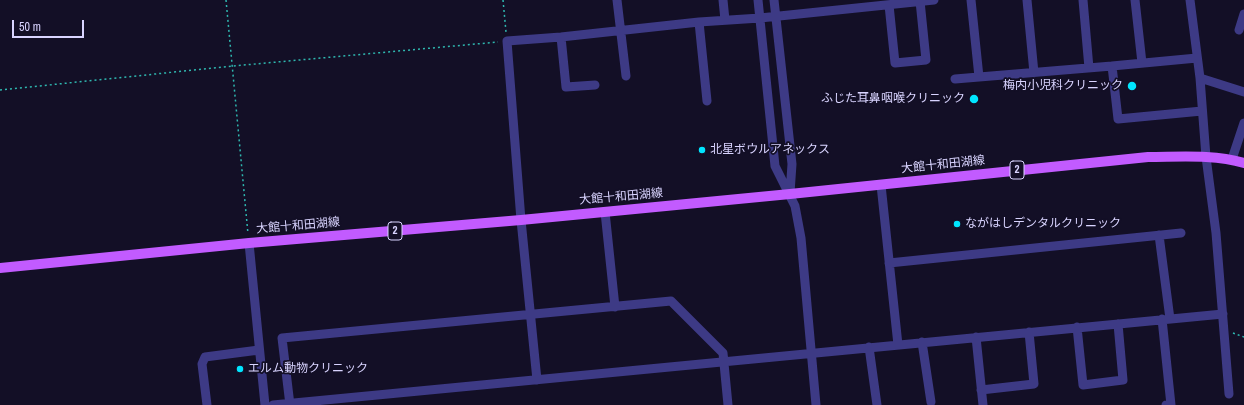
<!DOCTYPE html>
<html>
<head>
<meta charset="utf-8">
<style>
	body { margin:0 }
	#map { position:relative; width:1244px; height:405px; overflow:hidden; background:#130f26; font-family:"Archivo Narrow",sans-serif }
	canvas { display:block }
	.scale { position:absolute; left:12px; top:20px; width:72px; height:18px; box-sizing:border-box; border:2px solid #d9d4ff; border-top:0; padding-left:5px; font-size:12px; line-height:14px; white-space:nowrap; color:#d9d4ff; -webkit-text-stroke:3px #130f26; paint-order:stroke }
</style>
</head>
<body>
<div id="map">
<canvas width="1244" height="405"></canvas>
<div class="scale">50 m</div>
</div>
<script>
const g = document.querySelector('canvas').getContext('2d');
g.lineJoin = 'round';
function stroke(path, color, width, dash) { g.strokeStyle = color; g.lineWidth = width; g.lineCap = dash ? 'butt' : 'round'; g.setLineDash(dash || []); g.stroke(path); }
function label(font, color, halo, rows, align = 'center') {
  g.font = font + ' "Archivo Narrow","Noto Sans JP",sans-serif'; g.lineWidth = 3.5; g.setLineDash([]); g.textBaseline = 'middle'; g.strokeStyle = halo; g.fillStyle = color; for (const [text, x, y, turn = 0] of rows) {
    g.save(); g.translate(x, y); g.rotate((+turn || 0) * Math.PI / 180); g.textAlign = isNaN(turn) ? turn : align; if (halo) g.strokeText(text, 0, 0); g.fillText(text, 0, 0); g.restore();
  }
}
stroke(new Path2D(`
	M226,0L248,234
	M503,0L506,32
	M0,90L233,66L498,42
	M1233,333L1244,337`), '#2fb8b0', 1.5, [2, 3]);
stroke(new Path2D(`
	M617,0L626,76
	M723,0L725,20
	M758,0L775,166L795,206L801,238L816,405
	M774,0L792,164L790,193
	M971,0L979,77
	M1027,0L1034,73
	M1083,0L1089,68
	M1135,0L1142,63
	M1190,0L1200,78L1206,157L1216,233L1229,394
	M889,5L895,63L926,60L920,1
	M699,22L707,101
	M1239,30L1244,14
	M561,37L566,87L595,85
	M1197,58L1112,66L1118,119L1202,111
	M1200,78L1244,92
	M955,79L1112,66
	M1232,159L1244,123
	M881,185L898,345
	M605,212L615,307
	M1159,235L1170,319
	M249,243L265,405
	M889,263L1181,233
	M1162,319L1171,405H1166
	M1077,327L1083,385L1123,380L1118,324
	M976,337L983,405
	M922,342L931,402
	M869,347L877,405
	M537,380L521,220L507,41L561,37L699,22L760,18L934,0
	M981,390L1034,384L1029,332
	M207,405L202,364L205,357L259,350
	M273,405L1223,314
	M290,405L282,338L671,301L723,353L728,405`), '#3d3a85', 9);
stroke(new Path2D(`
	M0,268L249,243L521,220L790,194L1148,157C1179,157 1214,154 1244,163`), '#c25bff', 10);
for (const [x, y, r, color] of [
	[1132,86,5,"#00e5ff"],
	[974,99,5,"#00e5ff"],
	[702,150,4,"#00e5ff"],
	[957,224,4,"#00e5ff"],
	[240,369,4,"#00e5ff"]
]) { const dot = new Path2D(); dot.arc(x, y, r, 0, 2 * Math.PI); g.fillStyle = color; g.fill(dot); stroke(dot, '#130f26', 1.5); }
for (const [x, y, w] of [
	[1017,170,14],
	[395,231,14]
]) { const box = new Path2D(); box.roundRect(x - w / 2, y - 9, w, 18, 3); g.fillStyle = '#130f26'; g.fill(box); stroke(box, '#d9d4ff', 1); }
label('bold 11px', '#d9d4ff', null, [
	["2",1017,170],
	["2",395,231]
]);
label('12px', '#d9d4ff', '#130f26', [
	["梅内小児科クリニック",1123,86,"right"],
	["ふじた耳鼻咽喉クリニック",965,99,"right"],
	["北星ボウルアネックス",710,150],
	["ながはしデンタルクリニック",965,224],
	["エルム動物クリニック",248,369]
], 'left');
label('12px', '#d9d4ff', '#130f26', [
	["大館十和田湖線",943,165,-6],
	["大館十和田湖線",621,197,-5],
	["大館十和田湖線",298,226,-5]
]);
</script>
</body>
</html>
